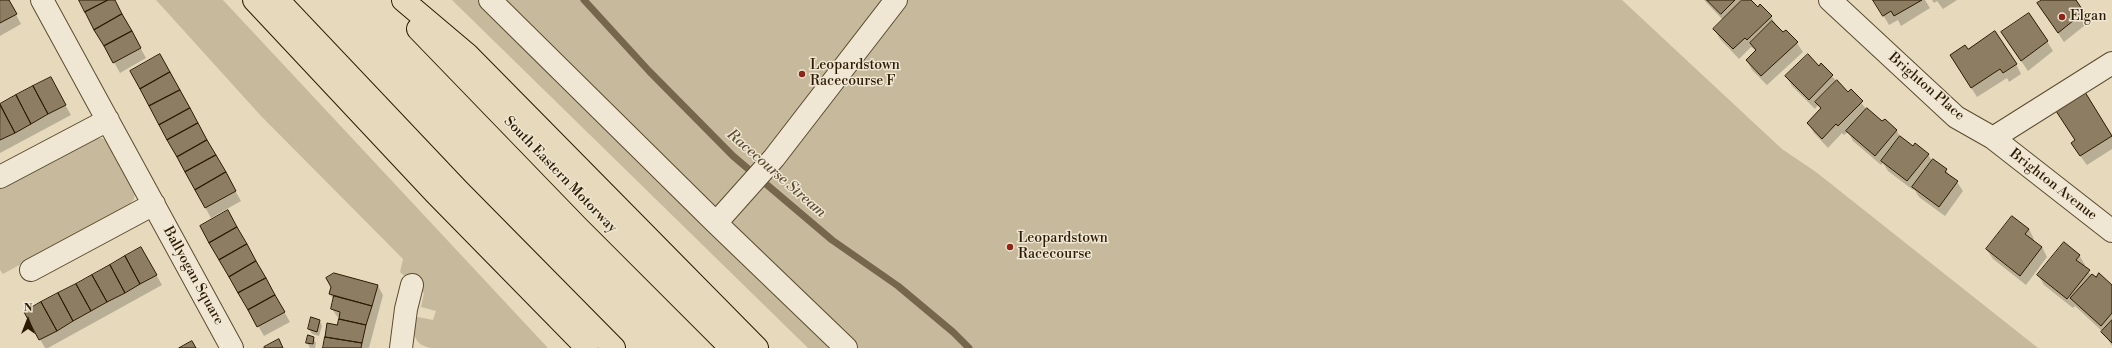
<!DOCTYPE html>
<html>
<head>
<meta charset="utf-8">
<style>
	body { margin:0 }
	#map { position:relative; width:2112px; height:348px; overflow:hidden; background:#e7dabc; font-family:"Libre Bodoni",serif }
	canvas { display:block }
	.north { position:absolute; left:8px; top:300px; width:40px; height:40px; -webkit-text-stroke:3px #efe7d3; paint-order:stroke; rotate:0deg; font-size:11px; font-weight:700; line-height:16px; text-align:center; color:#2c1b02 }
	.north::after { content:''; display:block; margin:auto; width:14px; height:18px; background:#2c1b02; clip-path:polygon(50% 0,100% 100%,50% 72%,0 100%) }
</style>
</head>
<body>
<div id="map">
<canvas width="2112" height="348"></canvas>
<div class="north">N</div>
</div>
<script>
const g = document.querySelector('canvas').getContext('2d');
g.lineJoin = 'round';
function fill(path, color) { g.fillStyle = color; g.fill(path, 'evenodd'); }
function stroke(path, color, width, dash) { g.strokeStyle = color; g.lineWidth = width; g.lineCap = dash ? 'butt' : 'round'; g.setLineDash(dash || []); g.stroke(path); }
function label(font, color, halo, rows, align = 'center') {
  g.font = font + ' "Libre Bodoni",serif'; g.lineWidth = 3; g.setLineDash([]); g.textBaseline = 'middle'; g.strokeStyle = halo; g.fillStyle = color; for (const [text, x, y, turn = 0] of rows) {
    g.save(); g.translate(x, y); g.rotate((+turn || 0) * Math.PI / 180); g.textAlign = isNaN(turn) ? turn : align; if (halo) g.strokeText(text, 0, 0); g.fillText(text, 0, 0); g.restore();
  }
}
fill(new Path2D(`
	M156,0H223L548,348H431C415,345 413,336 414,321L418,317L433,320L436,311L421,307L424,293L400,272L403,259L261,116Z
	M452,0H1622L1782,149L1816,172L2038,348H808Z
	M101,138L109,141L135,192L134,199L128,206L3,274L0,270V188L92,139Z`), '#c7ba9c');
fill(new Path2D(`
	M0,0H8L21,24L0,36Z
	M80,0H114L146,58L120,73Z
	M1704,0H1750L1758,8L1771,17L1783,34L1797,43L1803,52L1767,85L1752,70L1747,61L1756,52L1754,49L1751,47L1739,59L1720,39L1714,29L1723,20Z
	M1874,0H1925L1930,8L1901,26L1898,20L1889,25Z
	M1932,0H1957L1943,9L1937,1L1934,3Z
	M2044,0H2075L2089,22L2064,42L2044,13Z
	M2047,41L2053,51L2028,71L2008,42Z
	M160,56L241,201L211,218L131,71Z
	M1951,56L2016,64L2021,74L2009,82L2007,78L1977,97Z
	M1821,65L1848,93L1851,90L1867,110L1882,122L1885,120L1897,131L1901,138L1913,147L1928,154L1932,161L1946,170L1950,176L1957,182L1963,191L1945,216L1919,197L1914,189L1913,190L1888,171L1883,163L1881,165L1853,141L1848,132L1844,135L1842,133L1828,148L1814,133L1808,123L1821,110L1818,105L1815,109L1792,86L1786,76Z
	M50,78L71,115L0,153V105Z
	M2085,93L2112,135V149L2087,165L2078,153L2076,141Z
	M227,211L290,322L264,336L201,226Z
	M2029,229L2034,239L2033,241L2042,247L2047,257L2026,285L1993,259L1987,250Z
	M141,248L162,285L48,348H45L25,313Z
	M2079,255L2085,265L2084,267L2092,276L2112,286V346L2103,332L2075,306L2073,308L2044,285L2038,275Z
	M378,286L383,295L369,348H324L338,326L339,319L332,309L334,301L330,294Z
	M320,321L322,326L319,336L312,334L309,329Z
	M313,338L316,343L315,348H310L307,343Z`), '#0003');
stroke(new Path2D(`
	M584,0L649,71L733,156L832,240L898,286L953,332L969,348`), '#76674c', 7);
const building = new Path2D(`
	M0,0H9L17,14L0,23Z
	M79,0H108L85,12Z
	M108,0H115L122,14L94,30L85,12Z
	M1707,0H1735L1721,14Z
	M1742,0H1751L1758,7L1760,4L1772,16L1747,40L1745,38L1733,49L1713,29Z
	M1873,0H1922L1894,16L1891,11L1883,16Z
	M2042,0H2076L2084,12L2058,33L2037,3Z
	M2029,13L2048,41L2021,61L2001,32Z
	M122,14L132,31L104,46L94,30Z
	M1772,21L1783,32L1786,30L1798,42L1761,76L1746,60L1756,50L1750,43Z
	M132,31L141,48L113,63L104,46Z
	M1995,31L2017,64L2003,73L2000,69L1971,88L1950,55L1965,45L1968,49Z
	M160,54L170,72L140,89L130,71Z
	M1808,54L1819,66L1821,63L1833,75L1809,100L1785,76Z
	M170,72L180,90L149,106L140,89Z
	M51,77L66,105L48,114L33,86Z
	M1837,80L1848,92L1851,89L1863,101L1838,126L1836,124L1822,139L1807,123L1821,108L1815,102Z
	M33,86L48,114L31,124L16,95Z
	M180,90L190,108L159,125L149,106Z
	M2085,92L2112,136L2080,156L2071,143L2075,140L2056,111Z
	M16,95L31,124L15,133L0,104Z
	M0,105L15,133L0,140Z
	M190,108L198,123L167,140L159,125Z
	M1867,108L1882,121L1885,119L1897,130L1875,156L1846,131Z
	M198,123L207,140L177,157L167,140Z
	M1900,136L1913,146L1915,143L1929,154L1907,181L1881,161Z
	M207,140L216,155L185,172L177,157Z
	M216,155L226,172L195,190L185,172Z
	M1933,159L1947,169L1945,172L1958,181L1939,207L1912,187Z
	M226,172L236,191L205,208L195,190Z
	M228,210L237,227L209,243L200,226Z
	M2012,216L2029,229L2025,234L2042,247L2020,276L1986,249Z
	M237,227L247,244L219,260L209,243Z
	M2064,242L2080,255L2076,260L2090,270L2067,299L2037,275Z
	M247,244L256,261L229,277L219,260Z
	M141,247L157,275L140,284L125,256Z
	M125,256L140,284L125,293L110,265Z
	M256,261L266,278L238,293L229,277Z
	M110,265L125,293L107,302L92,275Z
	M334,273L378,285L372,306L329,294L331,287L326,278Z
	M2099,273L2112,285V313L2101,326L2070,298L2092,274L2096,277Z
	M92,275L107,302L91,311L76,284Z
	M266,278L275,295L248,310L238,293Z
	M76,284L91,311L73,321L58,293Z
	M58,293L73,321L57,331L41,302Z
	M275,295L285,312L257,327L248,310Z
	M334,296L372,306L366,325L339,319L340,312L331,309Z
	M41,302L57,331L39,340L24,312Z
	M311,317L320,320L317,332L308,329Z
	M339,319L366,325L362,343L325,337L327,323L337,325Z
	M2112,320V343L2101,332Z
	M308,335L314,337L313,344L306,343Z
	M325,337L362,343L361,348H323Z
	M279,339L283,348H264V347Z
	M192,341L196,348H179Z`);
fill(building, '#8d7e63');
stroke(building, '#2c1b02', 1);
const minor = new Path2D(`
	M42,0L232,348
	M490,0L716,223L846,348
	M1830,0L1956,117L1993,138L2112,231
	M1993,138L2112,63
	M0,177L108,120
	M716,223L774,158L896,0
	M31,270L154,204
	M401,348L406,309L412,285`);
const highway = new Path2D(`
	M254,0L434,192L587,348
	M278,0L458,190L614,348
	M403,0L468,55L757,348
	M418,29L594,211L731,348`);
stroke(minor, '#5b4b30', 24);
stroke(highway, '#2c1b02', 24);
stroke(minor, '#efe7d3', 22);
stroke(highway, '#e7dabc', 22);
for (const [x, y, r, color] of [
	[2062,17,4,"#8f2418"],
	[802,74,4,"#8f2418"],
	[1010,247,4,"#8f2418"]
]) { const dot = new Path2D(); dot.arc(x, y, r, 0, 2 * Math.PI); g.fillStyle = color; g.fill(dot); stroke(dot, '#efe7d3', 1.5); }
label('14px', '#2c1b02', '#efe7d3', [
	["Elgan",2070,17],
	["Leopardstown",810,66],
	["Racecourse F",810,82],
	["Leopardstown",1018,239],
	["Racecourse",1018,255]
], 'left');
label('14px', '#2c1b02', '#efe7d3', [
	["Brighton Place",1926,87,41],
	["South Eastern Motorway",560,175,46],
	["Brighton Avenue",2053,185,38],
	["Ballyogan Square",193,276,61]
]);
label('italic 15px', '#5d4d33', '#efe7d3', [
	["Racecourse Stream",776,174,41]
]);
</script>
</body>
</html>
